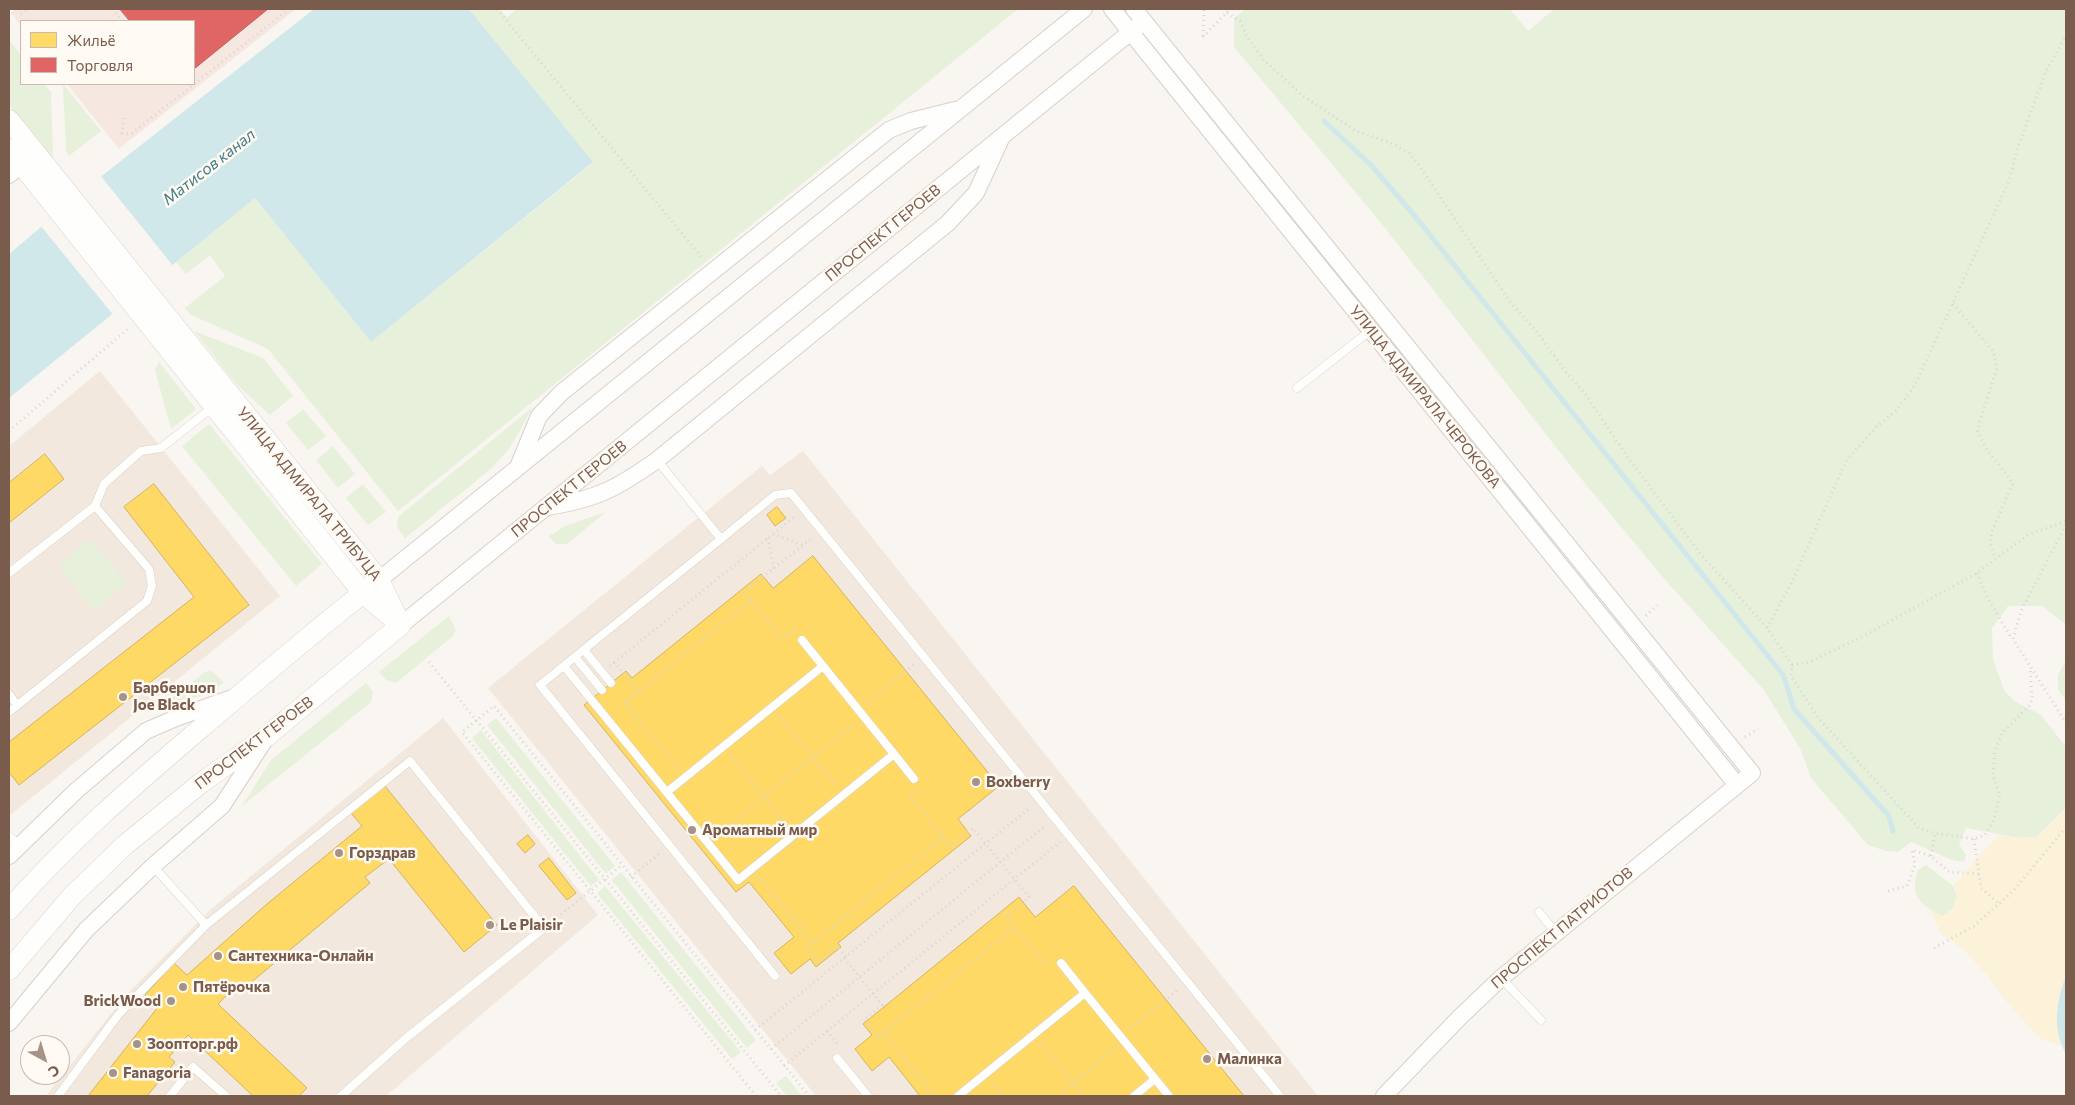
<!DOCTYPE html>
<html>
<head>
<meta charset="utf-8">
<style>
	body { margin:0 }
	#map { position:relative; width:2075px; height:1105px; overflow:hidden; background:#f9f5f0; font-family:Commissioner,sans-serif }
	canvas { display:block }
	.frame { position:absolute; inset:0; border:10px solid #7a5c4d; pointer-events:none }
	.legend { position:absolute; left:20px; top:20px; width:175px; height:65px; box-sizing:border-box; background:#fffaf3; border:1px solid #cabbb1; margin:0; padding:6px 9px; list-style:none; font-size:15px; color:#7a5c4d }
	.legend li { display:flex; align-items:center; gap:10px; height:25px }
	.legend b { width:25px; border:1px solid #cabbb1 }
	.north { position:absolute; left:20px; top:1035px; width:50px; height:50px; box-sizing:border-box; background:#fffaf3; border:1px solid #cabbb1; border-radius:50%; rotate:141deg; font-size:14px; font-weight:700; line-height:20px; text-align:center; color:#7a5c4d }
	.north::after { content:''; display:block; margin:auto; width:18px; height:22px; background:#a69286; clip-path:polygon(50% 0,100% 100%,50% 72%,0 100%) }
</style>
</head>
<body>
<div id="map">
<canvas width="2075" height="1105"></canvas>
<div class="frame"></div>
<ul class="legend">
<li><b style="height:14px;background:#ffd966"></b>Жильё</li>
<li><b style="height:14px;background:#e06666"></b>Торговля</li>
</ul>
<div class="north">С</div>
</div>
<script>
const g = document.querySelector('canvas').getContext('2d');
g.lineJoin = 'round';
function fill(path, color) { g.fillStyle = color; g.fill(path, 'evenodd'); }
function stroke(path, color, width, dash) { g.strokeStyle = color; g.lineWidth = width; g.lineCap = dash ? 'butt' : 'round'; g.setLineDash(dash || []); g.stroke(path); }
function label(font, color, halo, rows, align = 'center') {
  g.font = font + ' Commissioner,sans-serif'; g.lineWidth = 5; g.setLineDash([]); g.textBaseline = 'middle'; g.strokeStyle = halo; g.fillStyle = color; for (const [text, x, y, turn = 0] of rows) {
    g.save(); g.translate(x, y); g.rotate((+turn || 0) * Math.PI / 180); g.textAlign = isNaN(turn) ? turn : align; if (halo) g.strokeText(text, 0, 0); g.fillText(text, 0, 0); g.restore();
  }
}
fill(new Path2D(`
	M100,371L280,596L9,816V446Z
	M803,451L1318,1096H816L488,688L762,466L770,475Z
	M443,718L598,915L386,1096H46L125,996L211,909Z`), '#f2e8de');
fill(new Path2D(`
	M9,9H296L119,149L67,84H194V21H21V27Z`), '#f6e8e1');
fill(new Path2D(`
	M469,9H500L507,17L517,9H1018L398,511L268,349L191,315L185,308L225,276L210,255L186,274L176,262L255,198L371,342L593,163Z
	M1246,9H1510L1528,31L1554,9H2066V628L2065,624L2042,606H2008L1992,628L1993,660L2005,692L2016,702L2041,715L2066,747V808L2037,837L2019,838L1966,828L1959,844L1966,855L1964,862L1952,860L1911,842L1898,852L1886,851L1868,845L1811,778L1801,750L1764,690L1660,574L1570,465L1381,223L1234,47V18Z
	M9,40L21,55V84H44L51,92L53,159L9,105Z
	M63,84L101,131L69,156L66,152Z
	M194,331L263,358L293,396L270,415L237,385Z
	M159,362L196,409L171,429L155,370Z
	M533,407L509,449L491,469L405,538C400,531 394,526 399,516Z
	M303,409L326,436L308,450L286,423Z
	M209,424L322,564L296,586L182,446Z
	M333,446L355,474L338,488L316,460Z
	M363,484L386,512L368,525L346,498Z
	M606,512L567,544H556L549,536L565,526Z
	M91,539L127,584L93,610L58,565Z
	M449,616L456,630L453,636L396,683L386,680L379,672Z
	M2066,660V700L2058,690V675Z
	M212,671L224,683L204,695L156,710L205,672Z
	M366,683L373,692L371,702L242,806L271,760Z
	M496,718L615,866L606,874L487,725Z
	M481,730L599,880L591,886L472,738Z
	M1926,865L1953,886L1957,897L1952,910L1942,916C1920,905 1909,895 1918,870Z
	M621,872L756,1040L747,1048L612,880Z
	M605,886L741,1052L732,1059L597,893Z
	M786,1076L802,1096H787L776,1083Z`), '#e7f0db');
fill(new Path2D(`
	M2066,808V976L2057,1009V1023L2062,1046L2039,1038L2005,1000L1987,975L1962,948L1941,934L1930,910L1942,916L1952,910L1957,897L1953,886L1998,835L2019,838L2037,837Z`), '#fbf2d9');
fill(new Path2D(`
	M314,9H469L593,162L371,342L255,198L9,398V254L103,175Z
	M2066,976V1054C2052,1029 2056,1002 2066,976Z`), '#d0e8ea');
fill(new Path2D(`
	M100,175L174,267L114,316L40,225Z`), '#f9f5f0');
const homes = new Path2D(`
	M45,454L64,479L9,523V483Z
	M154,484L249,605L19,785L9,772V742L194,597L124,507Z
	M777,507L786,518L775,526L767,515Z
	M813,556L999,786L958,819L971,836L838,943L841,947L816,967L810,959L791,974L774,953L794,937L749,882L736,892L584,705L626,671L632,678L761,574L773,588Z
	M385,786L497,925L464,952L389,859L365,877L370,883L242,990L237,985L218,1004L307,1088L299,1096H253L188,1035L169,1057L175,1062L147,1096H88L158,1007L145,995L174,963L187,975L267,904L362,826L351,813Z
	M528,835L535,844L525,853L517,844Z
	M549,858L576,893L567,900L539,866Z
	M1074,886L1244,1096H920L889,1057L872,1071L855,1049L872,1035L863,1024L1019,897L1035,917Z`);
fill(homes, '#ffd966');
stroke(homes, '#d7b45e', 1);
const shops = new Path2D(`
	M120,9H268L194,69V21H130Z`);
fill(shops, '#e06666');
stroke(shops, '#c1635e', 1);
stroke(new Path2D(`
	M1324,121L1370,164L1414,215L1784,676L1794,709L1889,816L1893,831`), '#d0e8ea', 5);
const service = new Path2D(`
	M9,10L10,9
	M1297,388L1371,330
	M657,460L721,539L775,495L791,493L1280,1096
	M721,539L540,685L775,976
	M9,573L95,506
	M584,650L611,683
	M575,657L602,690
	M564,666L738,880L894,754L802,640
	M9,694L17,705
	M9,712L147,601L152,586L149,569L95,506L104,484L141,451L161,448L214,406
	M894,754L914,779
	M667,792L823,666
	M9,836L19,845
	M153,866L206,925
	M1539,912L1556,933
	M1061,963L1085,993
	M1501,978L1541,1020
	M837,1058L868,1096
	M58,1096L118,1015L206,925L410,761L544,928L405,1039L341,1096
	M170,1096L193,1067L226,1096
	M958,1096L1085,993L1169,1096
	M1134,1096L1155,1079`);
const minor = new Path2D(`
	M1112,9L1737,785
	M1134,9L1752,773L1501,978L1459,1018L1384,1096
	M9,175L30,157
	M518,467L539,416L561,393L889,130L911,121L955,110
	M547,507C597,499 616,489 657,460L948,223L976,193L1000,141
	M379,580L1084,9
	M401,625L1138,26
	M9,856L77,790L146,731L176,718L232,698
	M9,1023L86,930L153,866L222,806L264,741`);
const tertiary = new Path2D(`
	M9,120L379,580L401,625
	M9,149L363,593L396,621
	M9,910C67,843 133,786 201,728C257,680 314,631 372,586
	M9,970L72,896L125,845L201,783L267,736L401,625`);
stroke(service, '#d7d1cb', 9);
stroke(minor, '#d7d1cb', 18);
stroke(tertiary, '#d7d1cb', 21);
stroke(new Path2D(`
	M112,9L122,21
	M497,9L703,259
	M1227,13L1240,21L1247,37L1263,59L1303,96L1356,131L1393,144L1409,153L1419,165L1510,302L1538,333L1566,372L1586,395L1626,455L1698,551L1767,628L1792,665L1791,676L1819,719L1920,829L1935,833L1974,839L1985,835L1993,822L2000,795L1993,776L1995,751L2002,733L2030,705L2032,698L2030,667
	M21,14L28,9
	M1203,36L1204,9
	M1203,37L1230,9
	M124,118L122,133L131,134L289,9
	M1953,304L1993,351L1997,368L1977,430L1987,450L2013,483L1992,531L1990,543L1995,559
	M9,431L130,327
	M2066,525L2021,611L2013,639L2066,723
	M773,534L802,545
	M768,538L774,569
	M1977,573L1987,597L2012,639
	M751,601L744,592L813,537
	M1646,616L1657,605
	M1767,628L1793,580L1846,461L1876,427L1896,411L1915,385L2009,181L2018,147L2046,71L2066,36
	M429,662L781,1096
	M614,662L639,692
	M1792,665L1809,662L1860,638L1977,573L2028,535L2066,521
	M610,666L795,516
	M866,703L916,663
	M779,716L836,786
	M1745,737L1758,729
	M730,755L788,826
	M679,769L625,703L751,601L782,639L793,630L795,633
	M716,836L855,723
	M943,837L950,847L973,828L1029,897L1006,916L1014,927
	M1974,839L1981,888L1998,903
	M1931,856L1935,833
	M631,877L661,852
	M759,877L813,943L943,837L910,797L920,790
	M1888,891L1907,886L1915,865L1912,850L1931,856L1949,872L1979,874
	M553,921L622,865
	M813,943L806,948L817,962L837,946L846,957
	M1934,948L1974,926L2014,890L2066,827
	M844,958L882,1005L864,1020L878,1037L884,1033
	M1129,1029L1179,989
	M755,1030L1031,807
	M827,1031L839,1046
	M1040,1042L1084,1096
	M771,1049L1046,825
	M784,1066L1060,842
	M993,1083L1003,1096
	M756,1096L462,732L494,706L809,1096
	M935,1096L884,1033L1014,927L1044,964L1050,959
	M1057,1096L1116,1048`), '#dcd5d0', 3, [1, 4]);
stroke(service, '#fefefd', 8);
stroke(minor, '#fefefd', 16);
stroke(tertiary, '#fefefd', 20);
for (const [x, y, r, color] of [
	[123,697,5,"#a69286"],
	[976,782,5,"#a69286"],
	[692,830,5,"#a69286"],
	[339,853,5,"#a69286"],
	[490,925,5,"#a69286"],
	[218,956,5,"#a69286"],
	[183,987,5,"#a69286"],
	[171,1001,5,"#a69286"],
	[137,1044,5,"#a69286"],
	[1207,1059,5,"#a69286"],
	[113,1073,5,"#a69286"]
]) { const dot = new Path2D(); dot.arc(x, y, r, 0, 2 * Math.PI); g.fillStyle = color; g.fill(dot); stroke(dot, '#fffaf3', 2); }
label('15px', '#7a5c4d', '#fffaf3', [
	["ПРОСПЕКТ ГЕРОЕВ",883,233,-39],
	["УЛИЦА АДМИРАЛА ЧЕРОКОВА",1425,397,51],
	["ПРОСПЕКТ ГЕРОЕВ",569,489,-39],
	["УЛИЦА АДМИРАЛА ТРИБУЦА",309,494,51],
	["ПРОСПЕКТ ГЕРОЕВ",254,743,-37],
	["ПРОСПЕКТ ПАТРИОТОВ",1562,928,-40]
]);
label('bold 15px', '#7a5c4d', '#fffaf3', [
	["Барбершоп",133,688],
	["Joe Black",133,705],
	["Boxberry",986,782],
	["Ароматный мир",702,830],
	["Горздрав",349,853],
	["Le Plaisir",500,925],
	["Сантехника-Онлайн",228,956],
	["Пятёрочка",193,987],
	["BrickWood",161,1001,"right"],
	["Зоопторг.рф",147,1044],
	["Малинка",1217,1059],
	["Fanagoria",123,1073]
], 'left');
label('italic 16px', '#437c86', '#fffaf3', [
	["Матисов канал",209,167,-38]
]);
</script>
</body>
</html>
